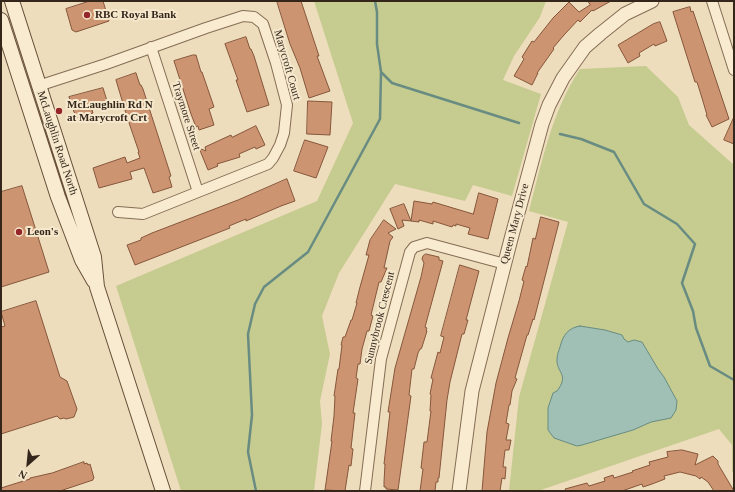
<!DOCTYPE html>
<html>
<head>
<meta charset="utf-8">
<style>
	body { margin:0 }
	#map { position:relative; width:735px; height:492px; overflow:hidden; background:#eeddbc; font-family:"Times New Roman",serif }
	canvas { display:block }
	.frame { position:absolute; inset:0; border:2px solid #34261b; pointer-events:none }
	.north { position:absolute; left:8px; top:444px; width:40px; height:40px; -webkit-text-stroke:3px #f5e8cc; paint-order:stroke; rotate:207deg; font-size:11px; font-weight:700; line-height:16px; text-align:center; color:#34261b }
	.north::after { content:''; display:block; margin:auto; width:14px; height:18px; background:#34261b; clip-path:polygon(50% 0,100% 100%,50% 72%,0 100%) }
</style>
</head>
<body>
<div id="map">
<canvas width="735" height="492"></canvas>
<div class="frame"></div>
<div class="north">N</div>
</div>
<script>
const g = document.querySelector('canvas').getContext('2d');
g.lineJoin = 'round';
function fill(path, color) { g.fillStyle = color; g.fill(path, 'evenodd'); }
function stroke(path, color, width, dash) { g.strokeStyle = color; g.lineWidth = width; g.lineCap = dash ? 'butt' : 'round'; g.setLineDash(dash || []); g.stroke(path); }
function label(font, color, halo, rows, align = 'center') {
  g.font = font + ' "Times New Roman",serif'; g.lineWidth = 4; g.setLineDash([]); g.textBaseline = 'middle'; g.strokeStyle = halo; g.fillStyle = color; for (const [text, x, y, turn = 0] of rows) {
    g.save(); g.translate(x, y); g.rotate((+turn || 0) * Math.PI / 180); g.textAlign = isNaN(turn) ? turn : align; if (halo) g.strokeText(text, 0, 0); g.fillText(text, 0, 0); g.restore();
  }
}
fill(new Path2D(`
	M314,1H546L540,17L514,56L503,80L541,94L512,196L473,185L465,201L395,184L339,273L322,316L330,354L320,401L322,424L314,491H181L116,286L317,201L353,123Z
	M646,66L678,97L689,125L734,165V474L732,471V445L719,429L538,491H509L519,397L568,222L529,211C542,162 552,111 580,69Z`), '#c6cb90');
const water = new Path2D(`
	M580,326L605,330L622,335L624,339L628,342L634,340L642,342L658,369L664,377L677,401L676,410L671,418L651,422L633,430L582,445L577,446L554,438L548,430V408L553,393L557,391C570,374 556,373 557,359C557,355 559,350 560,347C563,335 568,328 580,326Z`);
fill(water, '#a0bfb5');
stroke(water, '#688c82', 1);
stroke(new Path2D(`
	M375,1L377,12V44L381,72L392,83L519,123
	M560,134L581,139L614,152L644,204L677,224L695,244L682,283L693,311L696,328L710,366L734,380
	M256,491L248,452L252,415L248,334L255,304L264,287L308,252L380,119L381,72`), '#688c82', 2.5);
const building = new Path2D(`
	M90,1H103L109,21L76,32L72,30L66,9Z
	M277,1H301L319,56H317L330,91L309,98L300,68L290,44Z
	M588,1H611L593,11L592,10L580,22L578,20L564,35L553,48L554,49L537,73H538L532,85L514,76L524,59L522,57L532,41L534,42L553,18L569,2L579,12L590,5Z
	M690,7L691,12L693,11L729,119L712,127L706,115H707L702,98L697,82H695L673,12Z
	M660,22L667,41L655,46L654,44L639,53L640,56L628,63L618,45L653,24Z
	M246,37L250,49H251L254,56L269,105L247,112L236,80H238L225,44Z
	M193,55H196L201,72H202L214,107L209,109L214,125L199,130L198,126L196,127L191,114L174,61Z
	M136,73L140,85H141L143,89L171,176L169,177L172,187L153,193L144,168L130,172L132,179L99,188L93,168L125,157L127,163L140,158L138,152H139L127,117L116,80Z
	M103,88L108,104L92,110L93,113L78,118L74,112L69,97Z
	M308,101L332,102L330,135L307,134Z
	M734,117V144L724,140Z
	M256,126L265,145L256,149L255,147L239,154L240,157L217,164L218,166L208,170L199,148L206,151L205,147L231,135L232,137Z
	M305,140L328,147L316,178L294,171Z
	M287,179L295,201L281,206L246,221V219L229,226L230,228L135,265L127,245L141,240V238L152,233L238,200Z
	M22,186L49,272L1,287V192Z
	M479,193L498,199L488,239L468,234L470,228L456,224V226L453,225L452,227L433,221V224L419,220V222L411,221L414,201L432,204L433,202L473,214Z
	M404,204L411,221L402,220L404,226L398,229L390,209Z
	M541,217L559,222L534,320L533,319L528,335H527L515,378L517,379L512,391L510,405H509L506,423L509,424L506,440H511L509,450H505L503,467H506L505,479L502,478L500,491H482L487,432L496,383L508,338L519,301L524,281L522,280L526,266L527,267L533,238L535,239Z
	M384,220L396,229L388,233L393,237L390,241L384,268H387L381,282H379L371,315L373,316L369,331H367L362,349L360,364H358L356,378L358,379L353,413H355L351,448L353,449L351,466L349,465L345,491L325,490L332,441H331L334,416L335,396H334L338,369H339L342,345H341L343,337H345L351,320H352L357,303H356L360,287L369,255H366L370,240Z
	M426,254L439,257V260L443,261L425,327L427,328L426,330L427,331L422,347L421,349H420L418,353L414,369H412L409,395L411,396L398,490L386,489V487H384V482L385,464H384L390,412H388L395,368L421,277L424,263L422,259L423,256Z
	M460,265L479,271L466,320H468L464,334H462L450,382L447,400L439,478H438V482H436L435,491H420L423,469L421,468L424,442H427L431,411H430L431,395L430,394L433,379L431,378L438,352L440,353L444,337L441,336Z
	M36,301L60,377L67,381L77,409L74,417L66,419L64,418L60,419L57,416L1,434V327L5,326L1,312Z
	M682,450L698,454L695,465L713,456L718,461V464L734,491H714L708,482L701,477L700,479L696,476L680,472L664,476L665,479L652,484L643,487L642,484L622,491H566L565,489L587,483L589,486L605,481L604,478L613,475L614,478L633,472L632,471L650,465L649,462L668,457L667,452Z
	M84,462V464L87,463L88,465L90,464L94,478L93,479V480L60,491H1V488L30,479V478L52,473Z`);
fill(building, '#cd9471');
stroke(building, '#85563b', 1);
const minor = new Path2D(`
	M712,1L734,70
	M151,47L198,192
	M38,86L106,64L206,28L243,16L254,17L263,24L276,63L287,105L284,133L280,145L273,158L268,164L143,214L118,212
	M365,491L381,359L410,252L414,247L427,243L505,264`);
const tertiary = new Path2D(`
	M459,491L472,391L511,239L542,124L549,105L563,78L585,47L600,34L625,14L652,1`);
const secondary = new Path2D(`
	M12,1L94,257L97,287L163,491
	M1,20L58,197L82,260L94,281`);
stroke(minor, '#856d56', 12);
stroke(tertiary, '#856d56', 15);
stroke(secondary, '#674f39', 16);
stroke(minor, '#f9ebcf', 10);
stroke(tertiary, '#f9ebcf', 13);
stroke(secondary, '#f9ebcf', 14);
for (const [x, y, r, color] of [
	[87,15,4,"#952529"],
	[59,111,4,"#952529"],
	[19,232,4,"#952529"]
]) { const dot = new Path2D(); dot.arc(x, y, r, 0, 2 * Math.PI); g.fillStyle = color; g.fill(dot); stroke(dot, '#f5e8cc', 1.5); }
label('bold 11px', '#34261b', '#f5e8cc', [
	["RBC Royal Bank",95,15],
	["McLaughlin Rd N",67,105],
	["at Marycroft Crt",67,118],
	["Leon's",27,232]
], 'left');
label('11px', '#34261b', '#f5e8cc', [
	["Marycroft Court",287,65,74],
	["Traymore Street",186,116,72],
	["McLaughlin Road North",57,143,72],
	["Queen Mary Drive",515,224,-75],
	["Sunnybrook Crescent",380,318,-76]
]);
</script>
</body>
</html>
